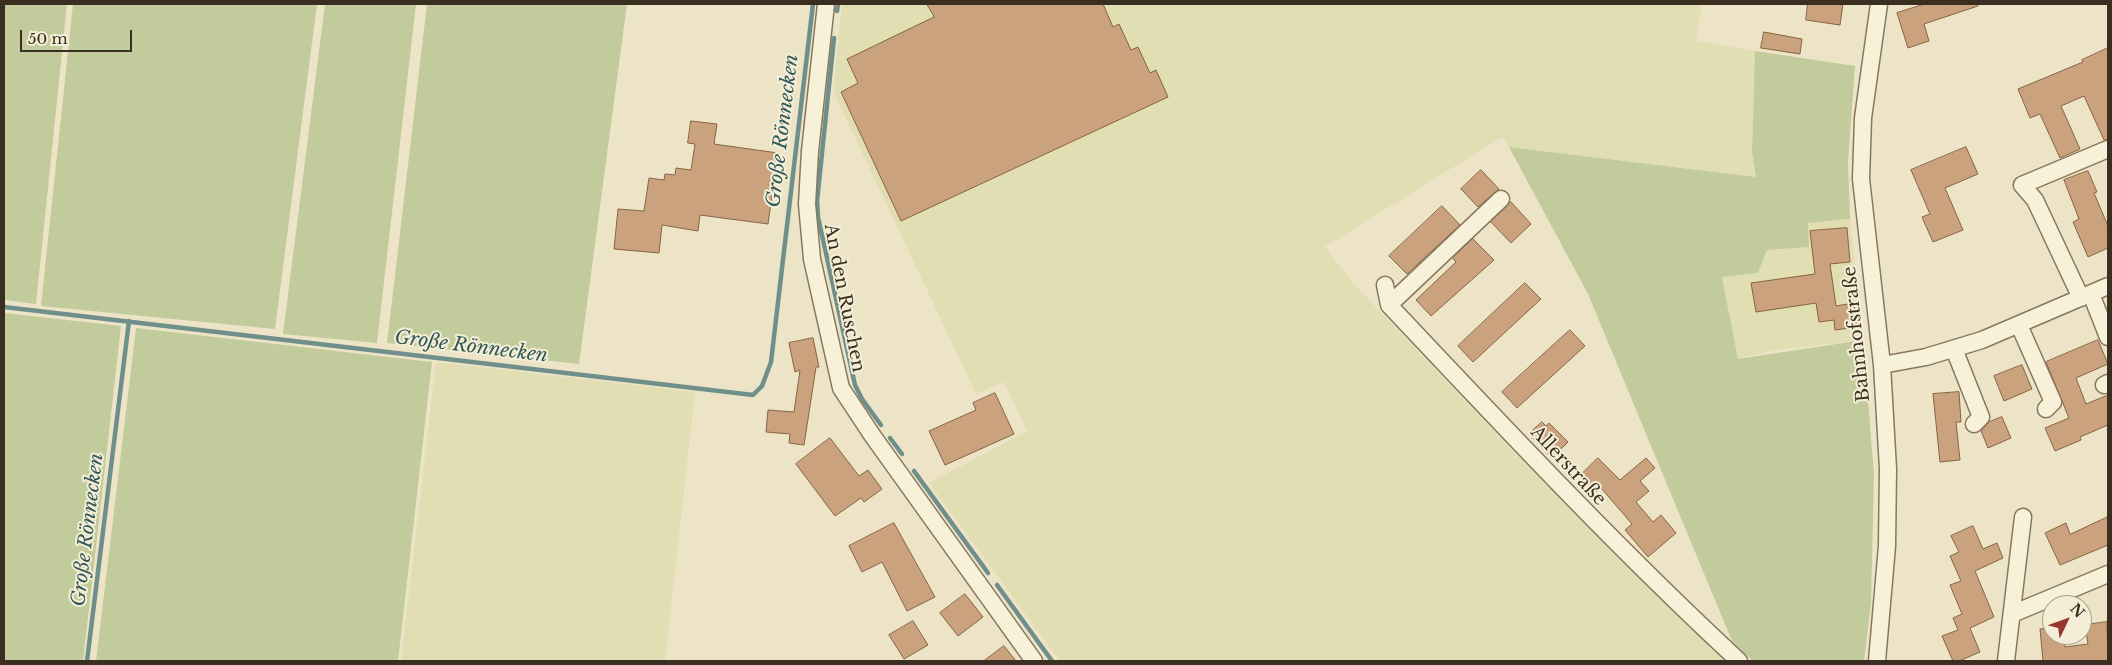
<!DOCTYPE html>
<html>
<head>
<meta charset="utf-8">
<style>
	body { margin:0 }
	#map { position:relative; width:2112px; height:665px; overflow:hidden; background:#ede4c7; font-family:"Libre Baskerville",serif }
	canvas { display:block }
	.frame { position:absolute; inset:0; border:5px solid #392e20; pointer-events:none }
	.north { position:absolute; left:2042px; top:595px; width:50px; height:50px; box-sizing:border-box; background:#f5eed6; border:1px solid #aaa18d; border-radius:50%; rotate:48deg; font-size:14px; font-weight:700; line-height:20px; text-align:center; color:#392e20 }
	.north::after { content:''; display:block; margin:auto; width:18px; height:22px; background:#95362f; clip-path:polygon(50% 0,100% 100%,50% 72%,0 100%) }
	.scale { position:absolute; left:20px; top:30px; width:112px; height:22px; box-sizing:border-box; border:2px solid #392e20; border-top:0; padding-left:6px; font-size:15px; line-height:18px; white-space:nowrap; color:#392e20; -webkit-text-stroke:4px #f5eed6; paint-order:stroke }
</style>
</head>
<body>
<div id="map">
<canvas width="2112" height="665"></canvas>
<div class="frame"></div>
<div class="north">N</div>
<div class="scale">50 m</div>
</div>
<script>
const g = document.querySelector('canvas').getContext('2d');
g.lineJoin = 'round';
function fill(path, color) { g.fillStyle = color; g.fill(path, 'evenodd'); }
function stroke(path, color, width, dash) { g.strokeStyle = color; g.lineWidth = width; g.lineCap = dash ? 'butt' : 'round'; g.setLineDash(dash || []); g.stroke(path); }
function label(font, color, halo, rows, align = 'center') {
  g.font = font + ' "Libre Baskerville",serif'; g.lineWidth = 4; g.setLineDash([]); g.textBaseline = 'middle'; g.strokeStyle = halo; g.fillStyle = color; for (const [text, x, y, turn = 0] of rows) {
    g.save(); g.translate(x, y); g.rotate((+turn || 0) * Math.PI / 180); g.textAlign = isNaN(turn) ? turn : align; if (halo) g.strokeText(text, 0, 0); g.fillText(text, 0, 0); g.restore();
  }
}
fill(new Path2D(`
	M842,4H1702L1696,41L1755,51L1752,152L1757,177L1509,147L1502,137L1325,247L1351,281L1506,444L1644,583L1729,661H1060L929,483L1027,431L1004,382L976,394L833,91Z
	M1850,219L1863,340L1777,350L1738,359L1722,277L1758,273L1767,250L1809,247L1808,223Z
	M436,362L695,392L665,661H401Z`), '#e2deb4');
fill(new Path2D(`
	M4,4H67L36,304L4,300Z
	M73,4H317L275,329L41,306Z
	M325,4H416L377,343L283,334Z
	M427,4H627L579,364L387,343Z
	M1755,51L1855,66L1848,162L1850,219L1808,223L1809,247L1767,250L1758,273L1722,277L1738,359L1863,340L1874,474L1871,603L1864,661H1753L1732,641L1588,294L1509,147L1756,177L1752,152Z
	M4,313L121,326L83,661H4Z
	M136,328L432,362L398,661H96Z`), '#c2cb9b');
stroke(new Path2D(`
	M837,11L838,4
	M834,38L817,201L818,217L855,385L862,399L881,425
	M4,307L753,395L762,386L771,362L813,4
	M890,438L902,454
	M914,471L988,573
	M997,585L1052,661
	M87,661L129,321`), '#6f8f8a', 4.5);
const building = new Path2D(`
	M927,4H1103L1113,27L1119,24L1131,50L1138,47L1150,73L1156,70L1168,97L901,221L841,92L858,83L847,59L934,17Z
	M1808,4H1843L1840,25L1806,20Z
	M1925,4H1978V6L1924,24L1929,41L1908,48L1897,13Z
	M1764,32L1802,39L1800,54L1761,48Z
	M2108,48V139L2104,140L2084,96L2061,106L2080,149L2060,158L2040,114L2030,118L2018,89L2083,62L2082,60Z
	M691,121L717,124L714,144L778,153L768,224L700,215L698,231L662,225L659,253L614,249L618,209L644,211L649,178L664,180L665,174L675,175L676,168L691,170L695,144L688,143Z
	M1966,147L1978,174L1945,188L1963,230L1933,242L1922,217L1930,214L1911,170Z
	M1481,170L1499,189L1478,207L1461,189Z
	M2088,171L2097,192L2094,193L2108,226V248L2088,257L2073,222L2079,219L2064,180Z
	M1511,202L1531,224L1511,243L1491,222Z
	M1442,206L1460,225L1407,274L1389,256Z
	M1847,228L1850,262L1830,264L1836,306L1854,303L1857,327L1835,330L1834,320L1819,322L1816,303L1756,312L1751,283L1815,274L1810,231Z
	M1473,239L1494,260L1431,316L1416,300L1456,262L1453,258Z
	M1525,283L1541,299L1473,362L1458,346Z
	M1570,330L1585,346L1517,408L1502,392Z
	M813,338L819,367H816L804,445L789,443L790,434L766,432L768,410L794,412L800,370L795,372L789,343Z
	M2098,340L2108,364L2076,378L2086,404L2108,395V425L2080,437L2081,440L2055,451L2045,428L2069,418L2046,362Z
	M2022,365L2032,389L2004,401L1994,376Z
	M1959,392L1961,422H1956L1960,460L1940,462L1933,394Z
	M995,393L1014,434L945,465L929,431L976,410L973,403Z
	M2002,417L2011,438L1988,448L1981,431L1989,422Z
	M1542,422L1546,426L1549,423L1568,442L1552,458L1529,434Z
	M830,438L859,476L868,470L882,489L864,502L861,498L835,516L796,464Z
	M1598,458L1620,480L1646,458L1655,468L1640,481L1649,491L1636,502L1653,522L1661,515L1676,533L1648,557L1625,530L1632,524L1601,488L1596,492L1580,476Z
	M2108,517V545L2060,565L2045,533L2066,523L2070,534Z
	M894,523L935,597L907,611L882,562L862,572L849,546Z
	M1973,526L1983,549L1997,543L2003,558L1975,571L1994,617L1970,628L1980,652L1959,661H1953L1942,636L1958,630L1953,618L1962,614L1950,585L1961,581L1950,556L1959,552L1951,536Z
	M965,594L983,617L958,636L940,613Z
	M913,621L928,645L904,659L889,635Z
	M2107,622L2108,661H2043L2040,629L2052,628V635H2063L2065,647L2088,644L2085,625Z
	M1004,646L1016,661H984Z`);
fill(building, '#caa37e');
stroke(building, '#866343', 1);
const minor = new Path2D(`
	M826,4L810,151L807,204L812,259L841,388L872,435L1034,661
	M1385,285L1389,305C1504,427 1617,548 1739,661
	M2091,294L2108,337
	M2081,298L2035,200L2022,185L2108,149
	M1389,305L1501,199
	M2019,325L2053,402L2046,409
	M1954,349L1981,417L1974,424
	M1882,365L1926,357L1982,340L2108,286
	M2104,385L2108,383
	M2012,614L2108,574
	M1877,661L1887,546L1888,469L1882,365L1861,179L1863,118L1879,4
	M2006,661L2023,517`);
stroke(minor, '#88775d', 19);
stroke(minor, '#f8f1da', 16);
label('18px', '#392e20', '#f5eed6', [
	["An den Ruschen",844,298,79],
	["Bahnhofstraße",1857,334,-96],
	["Allerstraße",1568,466,47]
]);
label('italic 19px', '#305858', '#f5eed6', [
	["Große Rönnecken",783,131,-83],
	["Große Rönnecken",471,347,7],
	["Große Rönnecken",88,530,-83]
]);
</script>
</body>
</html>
